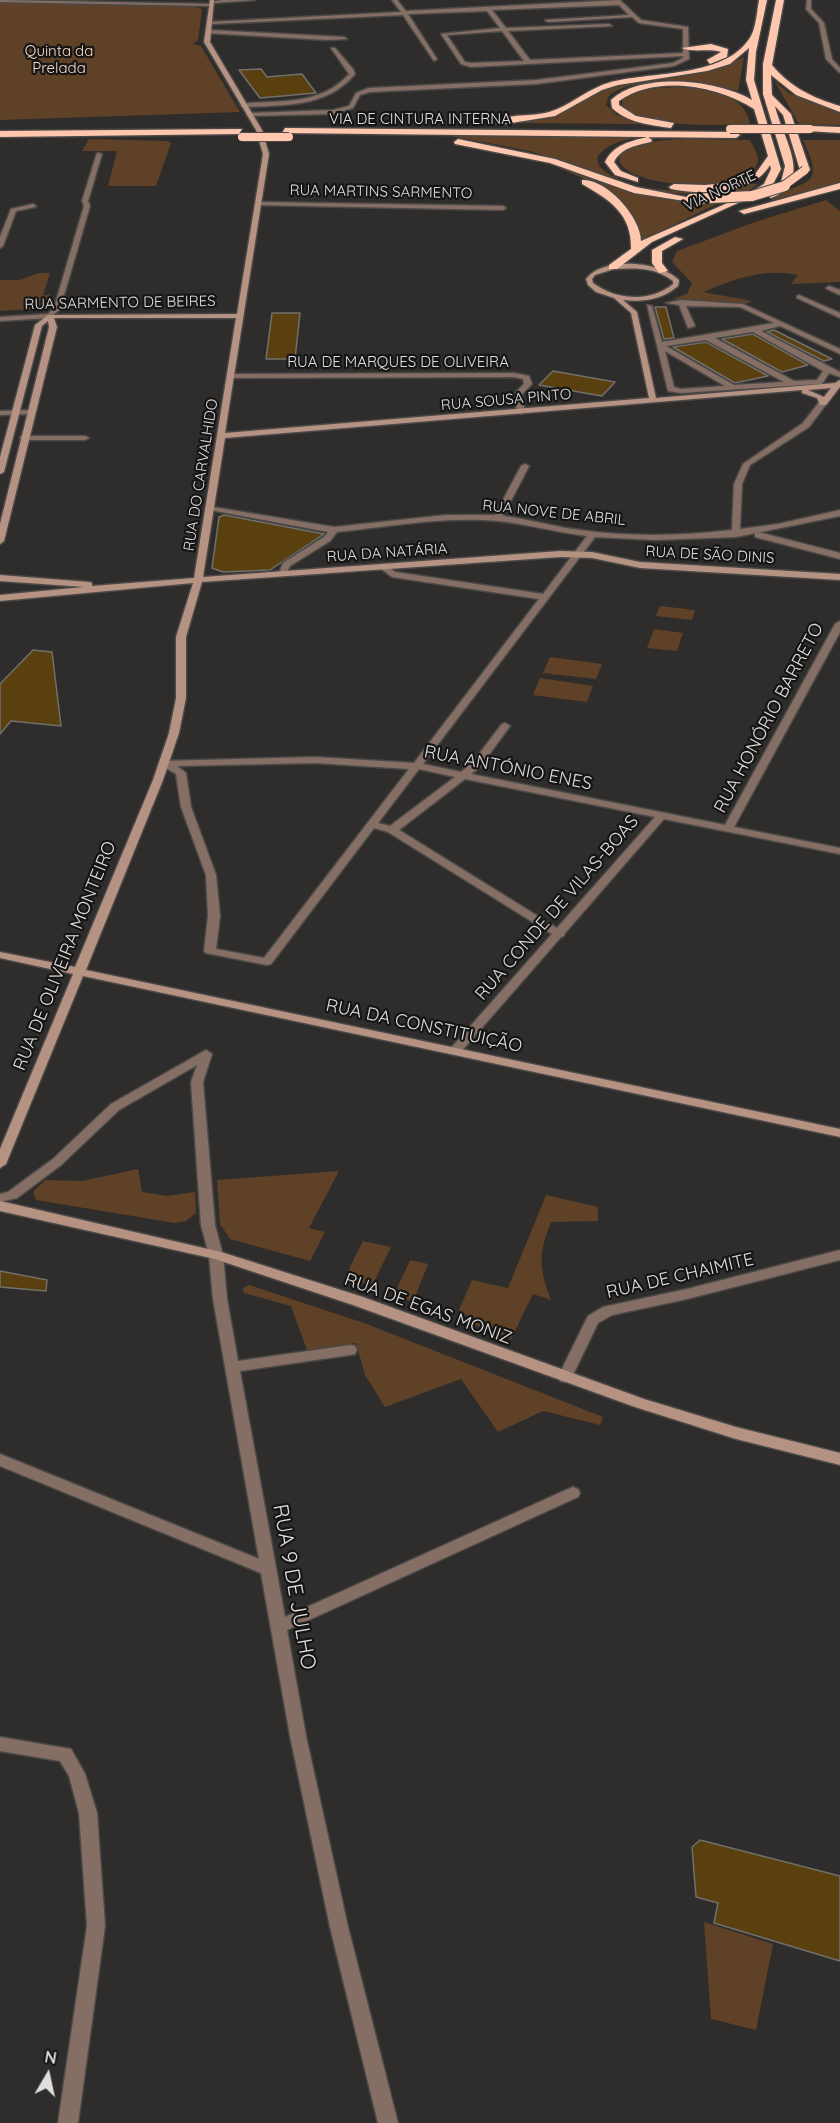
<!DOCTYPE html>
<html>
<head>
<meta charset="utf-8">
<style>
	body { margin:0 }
	#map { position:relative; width:840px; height:2123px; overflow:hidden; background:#2f2d2b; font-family:Quicksand,sans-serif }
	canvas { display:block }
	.north { position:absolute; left:18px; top:2045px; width:60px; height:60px; -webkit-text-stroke:4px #161515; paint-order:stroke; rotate:9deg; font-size:16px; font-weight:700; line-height:24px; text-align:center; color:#e1dfde }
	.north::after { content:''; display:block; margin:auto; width:21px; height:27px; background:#e1dfde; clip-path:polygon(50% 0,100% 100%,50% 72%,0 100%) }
</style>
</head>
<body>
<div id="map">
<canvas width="840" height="2123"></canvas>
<div class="north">N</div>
</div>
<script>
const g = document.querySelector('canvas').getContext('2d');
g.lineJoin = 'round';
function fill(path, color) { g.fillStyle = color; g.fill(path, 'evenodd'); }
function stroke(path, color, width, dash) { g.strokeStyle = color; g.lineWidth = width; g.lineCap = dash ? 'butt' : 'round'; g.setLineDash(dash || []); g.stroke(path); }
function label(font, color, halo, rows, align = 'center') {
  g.font = font + ' Quicksand,sans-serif'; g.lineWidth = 4.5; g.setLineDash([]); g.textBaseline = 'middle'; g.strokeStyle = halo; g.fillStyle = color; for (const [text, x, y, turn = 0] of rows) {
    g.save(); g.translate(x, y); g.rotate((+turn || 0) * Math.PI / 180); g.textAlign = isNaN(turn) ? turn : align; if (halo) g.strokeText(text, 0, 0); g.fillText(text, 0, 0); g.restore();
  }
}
fill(new Path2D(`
	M0,2L184,3L202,9L198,40L193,44L201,46L240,112L0,120Z
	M744,57L738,91C707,82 633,73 608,97L606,105L617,115L640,124L518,123L563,112L613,86L732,62Z
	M775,82L790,94L840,112V125L799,124Z
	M682,87C708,89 745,93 750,124C721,125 641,129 622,105L623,100C640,87 662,88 682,87Z
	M452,136L637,137C622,141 605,144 597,158L599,166C625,193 691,194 726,189C737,188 748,183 758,184L747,192L715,195L656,192L530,151Z
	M89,139L167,141L171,143L156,186H108L117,151H82Z
	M694,139L750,140C753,146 759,155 758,161C754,195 631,190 619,161L621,153C642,140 669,139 694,139Z
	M803,140H840V183L770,201C802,176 828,193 803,140Z
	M561,167C620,189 656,202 721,202L642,240C637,197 594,183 559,168Z
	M826,200L840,211V282L791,284L798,275C764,268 734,279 703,292L752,301L746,304L672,299L687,294L692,283L672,262L677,251L755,222Z
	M39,273H50L43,295H50L45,308L0,311V280H19Z
	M660,606L695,610L692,620L656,616Z
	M654,629L683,633L677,651L647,648Z
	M550,657L602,664L596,679L543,673Z
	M540,678L593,686L587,702L533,695Z
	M138,1169L142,1192L167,1196L195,1192L196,1213L186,1221L175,1223L36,1200L33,1192L45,1180L82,1181Z
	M339,1171L309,1228L325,1232L310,1261L230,1239L220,1224L217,1180Z
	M546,1195L598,1207V1221L551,1222C538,1254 539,1268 551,1300L533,1294L511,1339L468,1322L469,1317L459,1310L472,1280L508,1288Z
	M363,1241L391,1247L372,1286L345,1277Z
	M410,1260L428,1264L413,1302L394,1295Z
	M249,1285L364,1323L603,1417L600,1425L543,1411L498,1432L461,1379L385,1407L365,1375L356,1343L307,1350L291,1306L244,1293L243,1288Z
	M704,1922L773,1944L756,2030L711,2019Z`), '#5f4127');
const building = new Path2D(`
	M261,69L267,77L302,74L316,93L260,98L239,70Z
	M655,307H666L674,338L664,339Z
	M272,313H300L295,359H266Z
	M774,330L832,359L824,361L767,332Z
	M753,334L808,365L782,372L722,339Z
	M706,342L768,376L735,383L673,347Z
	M553,371L615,382L602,396L539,385Z
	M224,515L324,534L270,570L223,572L212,568L219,517Z
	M33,650L52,652L61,726L11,721L0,734V684Z
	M0,1271L47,1280L46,1291L0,1287Z
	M700,1840L840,1876V1961L714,1923L718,1903L696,1897L692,1847Z`);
fill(building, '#5a400e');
stroke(building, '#71706d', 1.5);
const street = new Path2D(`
	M0,0L212,4L214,5L212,6L0,2Z
	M223,0H255L213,3L211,2Z
	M392,0H397L406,11L620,0L641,20L688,27L689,59L674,66L536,84L370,92L360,95L353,108L333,114L247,116L249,113L333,110L349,106L356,93L369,88L536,80L673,63L683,58V56L471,67L461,64L441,34L500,28L487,11L408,14L437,59L434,61L403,15L211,24L208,22L401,12ZM619,5L629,15L545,20L548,22L632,17L639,23L683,29V53L530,60L508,31L612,26L609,24L506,28L492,10ZM502,31L524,61L471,63L465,62L447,35Z
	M807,0H811V9L824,23L832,59L840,68V73L826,59L819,23L806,9Z
	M208,30L344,37L347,39L327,40L206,33Z
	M331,48H335L353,69L355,74C327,108 283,105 243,107L240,105C248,102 259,103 268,102C299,101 328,98 349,74Z
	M97,153L102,154L88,201L90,206L60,309L50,318L0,321V317L48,314L54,308L84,206L82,201Z
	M258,202L503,206L506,208L503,210L256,205L255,204Z
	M33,204L36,206L35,207L16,211L3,246L0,248V237L11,209Z
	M829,286L840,290V295L827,289L826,288Z
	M799,295L840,313V318L797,298V296Z
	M681,300L743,304L840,349V354L780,326L761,331L840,372V377L829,373L822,384H819L681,393L668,391L647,305L652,306L662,342L774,323L740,307L686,306L695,326L688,328L679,305L666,303ZM753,332L823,371L817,380L794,381L715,338ZM706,340L784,382L734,385L666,346ZM665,351L725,386L681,389L674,387Z
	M514,373L529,376L532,384L522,394L525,412L521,414L517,412L514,394L524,384L523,379L514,377L231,378L227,376L231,374Z
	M820,401L827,403L809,427L750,465L742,484L740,529L778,524L840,510V516L736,537L656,540L595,537L423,764L461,772L472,763L502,724L505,723L510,726L480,767L471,774L725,825L835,624L840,621V632L734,827L840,848V854L664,819L565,933L564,936L561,937L459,1054H451L449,1051L451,1048L552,934L388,832L374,828L271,964L267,965L206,953L204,951L208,916L206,875L181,807L176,774L161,765V761L315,757L414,763L539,599L392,577L380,568V564H386L395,572L543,594L587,536C552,532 518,521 483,520C434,518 385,527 337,532L330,541L290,566L286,575L283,576L279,573L283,563L324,537L328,532L210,510L206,508L207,506L334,527L446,515H495L521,466L525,464L529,466L503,516C529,519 554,527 580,530C630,537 682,536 732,530L734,484L743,464L803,423ZM315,763L409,769L264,958L216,949L220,916L216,875L191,807L186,773L177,766ZM419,769L455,777L390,826L378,823ZM465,779L655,817L557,928L399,830Z
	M30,410L34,412L33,414L0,415V411Z
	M21,436H85L89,438L85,440H24L20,438Z
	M758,532L840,553V559L755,537V533Z
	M206,1050L212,1054L203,1082L215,1225L223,1255L227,1299L238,1361L350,1345L355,1346L357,1350L355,1354L350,1355L240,1371L285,1617L568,1489L573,1487L578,1489L580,1493L578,1497L287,1630L306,1736L348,1927L398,2123H378L330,1927L290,1736L261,1573L0,1466V1454L259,1559L213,1299L209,1255L201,1225L191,1082L197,1065L119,1110L61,1165L17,1198L0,1202V1194L8,1192L53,1159L111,1104Z
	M840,1250V1260L687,1299L612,1315L598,1323L570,1381L565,1382L560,1381L558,1377L588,1316L603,1307L687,1289Z
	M0,1737L71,1749L85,1774L97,1813L105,1926L78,2123H58L87,1926L79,1813L69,1776L60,1761L0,1751Z`);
const secondary = new Path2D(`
	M210,0H214L210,42L262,130L269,154L225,433L649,398L631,313L614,298L596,292L588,285L586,279C603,256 660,261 679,280L678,286C662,300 643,302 623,300L637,312L656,398L835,383L840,380V387L826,405H820L817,398L802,393V390L225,438L203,577L560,551L592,552L640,562L840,574V580L640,568L592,558L560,557L202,582L186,637V698L179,733L163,780L86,970L840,1129V1137L83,976L6,1164L0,1168V1149L73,974L0,958V952L75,967L153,780L169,733L176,698V637L193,583L0,601V595L84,587L0,581V575L89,582L92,583V586L194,578L236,318H54L57,327L4,541L0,544V524L49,327L48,321L42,326L4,472L0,474V457L35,325L48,315L237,314L263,154L256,130L204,42ZM614,269C635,268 655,267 673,281V284C650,303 616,300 593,283L592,279L595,275ZM831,388L824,397L808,390Z
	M0,1201L221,1252L363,1297L644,1399L736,1427L840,1453V1465L736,1439L635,1407L353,1305L215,1259L0,1211Z`);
const highway = new Path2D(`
	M759,0H767L756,52L754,80L781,169L771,188L652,242L617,269H609V265L631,249C632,214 610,200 582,184V180C606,178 641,217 641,241L748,194L764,184L771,169L770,165C753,195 700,195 671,189L669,187L674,184L705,185L736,182L756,173L768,156L754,109C718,86 657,74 619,101V105L636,116L674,123L671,128C650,125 628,123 612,108L611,100C641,71 719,80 752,100L746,80L749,48L730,64L707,71L618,85L602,90L555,116L499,125L495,122C508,113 532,117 549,112C570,106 588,88 611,82C653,71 727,78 751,36C756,27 757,11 759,0Z
	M776,0H784L772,65C790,87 813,98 840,106V112L796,95L771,75L772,95L791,114L810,170L805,173L800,170L783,115L775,106C781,135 816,182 771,198L766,195L781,182L785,166L763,94V64Z
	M711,44L728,49L727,57L710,64L707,60L721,52C708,48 693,53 682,48Z
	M810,126L840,127V133L807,131Z
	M285,128L736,132L740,135L736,138L282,133Z
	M242,129L239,134L0,137V131Z
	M648,137L652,140L651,142C637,145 621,148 614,162L621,171L638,178V182L615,175L605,162C613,145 630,141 648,137Z
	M458,139L555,159L636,187L696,199L691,202L634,193L550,163L455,144L454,142Z
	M840,183V189L744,214L739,211Z
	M675,237L683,239L662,251V263L668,271L659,273L652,263V250Z`);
stroke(street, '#4b4948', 3);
stroke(secondary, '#4b4948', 3);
stroke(highway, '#4b4948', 3);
fill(street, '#856e64');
fill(secondary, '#b69282');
fill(highway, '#ffc7ad');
const highwayBridgeFar1 = new Path2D(`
	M730,129H810
	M242,137H289
	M782,187L805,170`);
const highwayBridge = new Path2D(`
	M691,199L752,196L785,186`);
stroke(highwayBridgeFar1, '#4b4948', 10, []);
stroke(highwayBridge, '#4b4948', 12, []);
stroke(highwayBridgeFar1, '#ffc7ad', 8);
stroke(highwayBridge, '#ffc7ad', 10);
label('15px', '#f5dac5', '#161515', [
	["Quinta da",59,51],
	["Prelada",59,68]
]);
label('15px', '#e1dfde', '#161515', [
	["VIA DE CINTURA INTERNA",420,119],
	["VIA NORTE",720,191,-25],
	["RUA MARTINS SARMENTO",381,192,1],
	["RUA SARMENTO DE BEIRES",120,303,-1],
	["RUA DE MARQUES DE OLIVEIRA",398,362],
	["RUA SOUSA PINTO",506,400,-5],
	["RUA DO CARVALHIDO",201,475,-81],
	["RUA NOVE DE ABRIL",554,513,6],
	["RUA DA NATÁRIA",387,553,-4],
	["RUA DE SÃO DINIS",710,555,3]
]);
label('18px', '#e1dfde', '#161515', [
	["RUA HONÓRIO BARRETO",769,718,-62],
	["RUA ANTÓNIO ENES",508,768,11],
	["RUA CONDE DE VILAS-BOAS",557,908,-49],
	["RUA DE OLIVEIRA MONTEIRO",65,956,-68],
	["RUA DA CONSTITUIÇÃO",424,1026,12],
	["RUA DE CHAIMITE",680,1276,-13],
	["RUA DE EGAS MONIZ",428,1309,20]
]);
label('21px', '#e1dfde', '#161515', [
	["RUA 9 DE JULHO",294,1587,80]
]);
</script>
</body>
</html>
